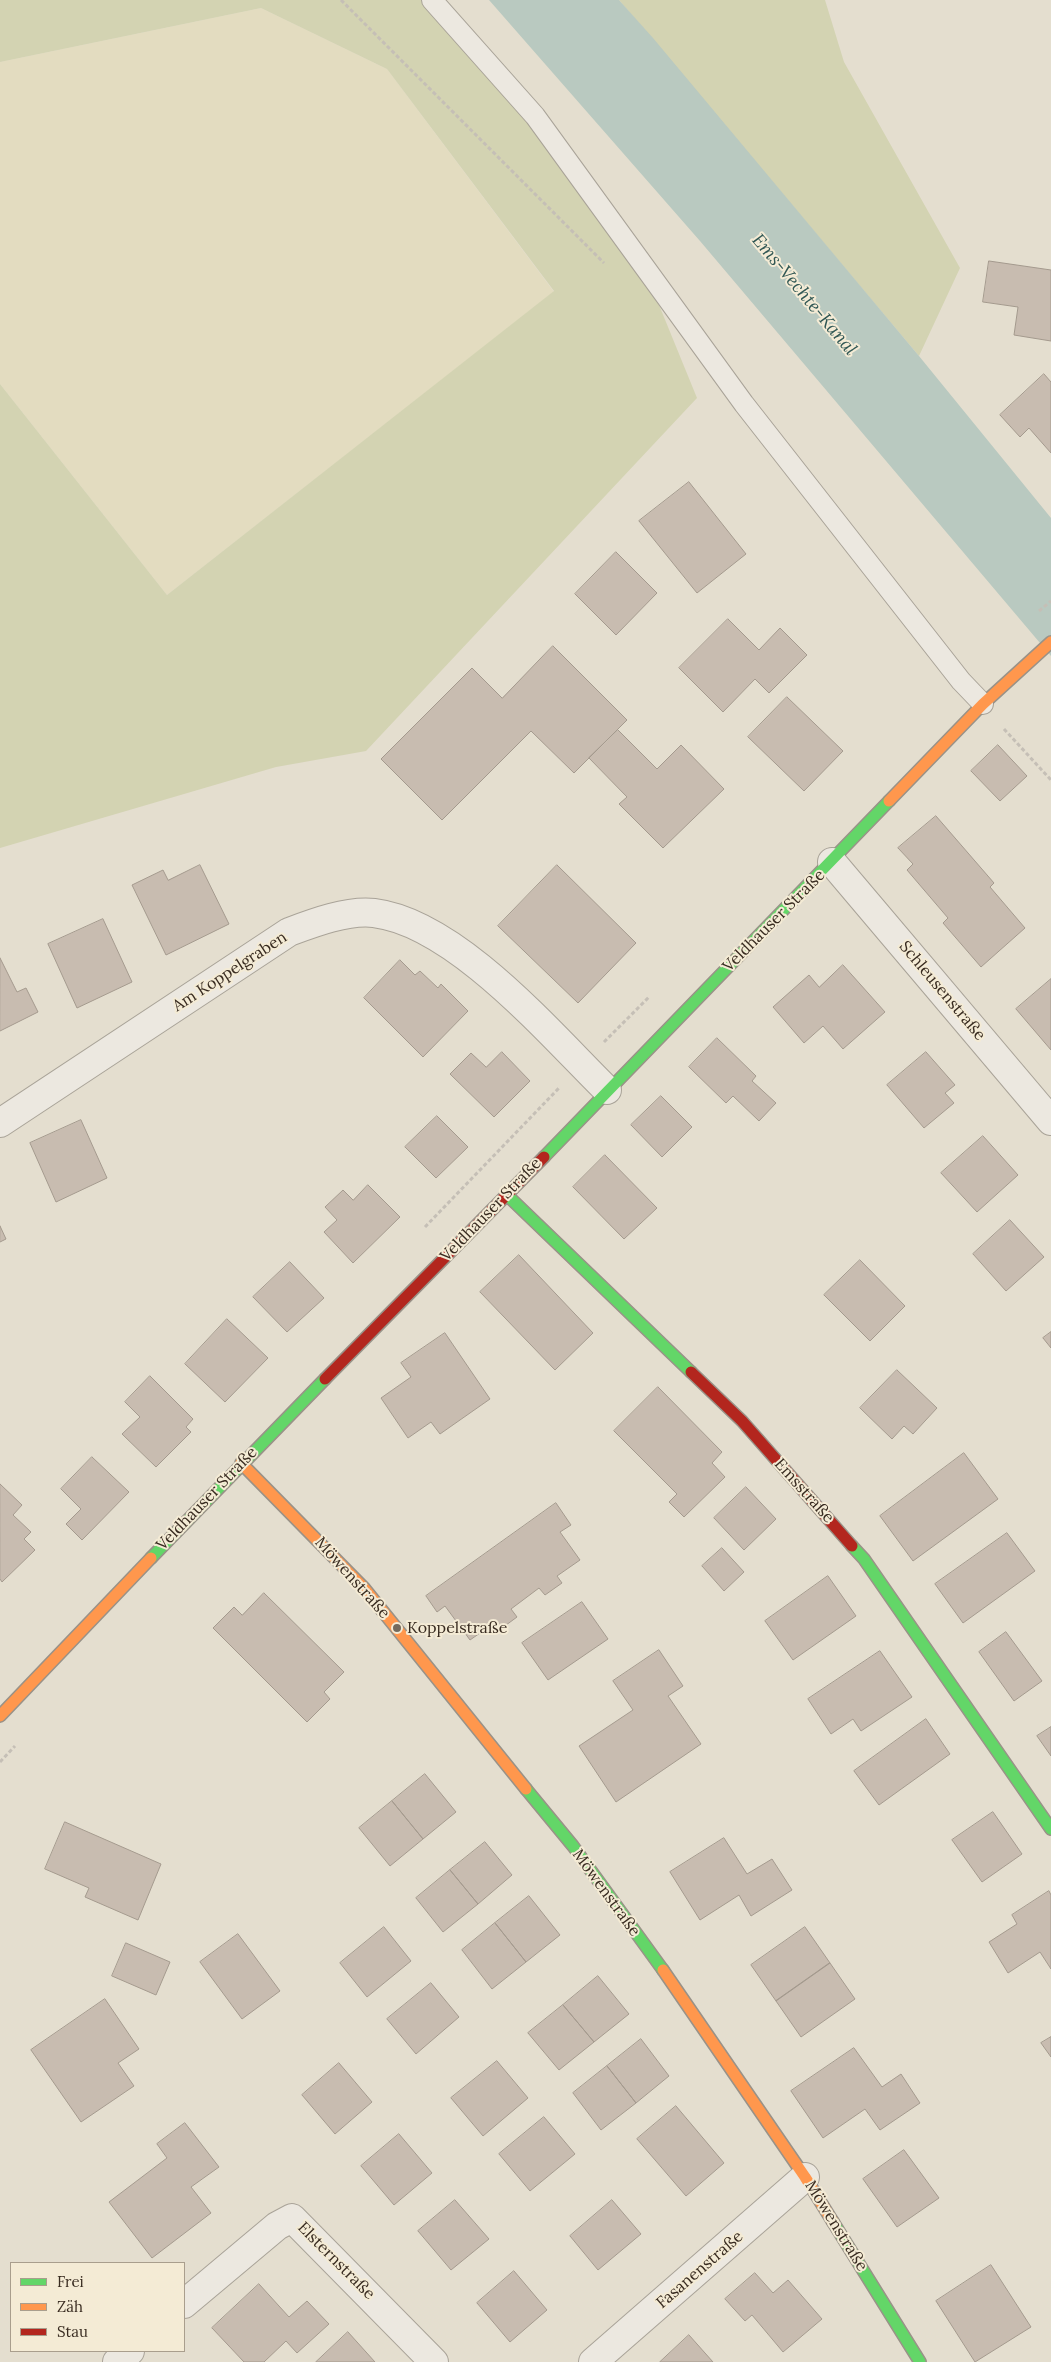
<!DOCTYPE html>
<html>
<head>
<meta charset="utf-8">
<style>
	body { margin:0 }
	#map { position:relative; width:1051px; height:2362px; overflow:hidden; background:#e4decf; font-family:Lora,serif }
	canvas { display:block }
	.legend { position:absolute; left:10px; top:2262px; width:175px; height:90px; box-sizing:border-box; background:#f4ebd5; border:1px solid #a99e8d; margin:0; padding:6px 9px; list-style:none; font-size:15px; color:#382b20 }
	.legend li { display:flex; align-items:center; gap:10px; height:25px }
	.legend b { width:25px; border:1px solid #a99e8d }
</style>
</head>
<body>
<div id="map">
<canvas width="1051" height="2362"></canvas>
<ul class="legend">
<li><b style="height:6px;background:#63d668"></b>Frei</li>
<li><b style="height:6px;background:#ff974d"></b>Zäh</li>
<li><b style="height:6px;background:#b3261e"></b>Stau</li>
</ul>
</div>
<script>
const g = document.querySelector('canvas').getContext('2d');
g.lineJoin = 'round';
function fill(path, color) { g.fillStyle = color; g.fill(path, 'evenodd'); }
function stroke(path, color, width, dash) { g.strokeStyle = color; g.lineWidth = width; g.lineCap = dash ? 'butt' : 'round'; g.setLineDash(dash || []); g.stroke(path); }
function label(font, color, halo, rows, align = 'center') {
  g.font = font + ' Lora,serif'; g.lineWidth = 4; g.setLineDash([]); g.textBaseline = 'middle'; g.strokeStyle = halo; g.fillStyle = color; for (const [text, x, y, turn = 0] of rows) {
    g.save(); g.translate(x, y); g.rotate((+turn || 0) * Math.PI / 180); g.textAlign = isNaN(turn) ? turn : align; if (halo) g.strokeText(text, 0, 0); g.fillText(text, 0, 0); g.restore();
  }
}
fill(new Path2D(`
	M261,8L387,69L554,292L167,595L0,384V62Z`), '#e3dcc0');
fill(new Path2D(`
	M0,0H439L628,229L697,398L366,751L276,767L0,848V384L167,595L554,291L387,69L261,8L0,62Z
	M619,0H825L844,62L960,268L919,356Z`), '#d3d3b2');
fill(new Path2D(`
	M489,0H619L653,38L919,356L1051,518V656L700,241Z`), '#b9c9c0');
const building = new Path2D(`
	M989,261L1051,270V341L1014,335L1018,307L983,302Z
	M1044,374L1051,382V453L1029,428L1020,437L1000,415Z
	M689,482L746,554L697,593L639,521Z
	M616,552L657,593L616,635L575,594Z
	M728,619L759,650L780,628L807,655L769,693L755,679L723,712L679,668Z
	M553,646L627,720L574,773L531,731L442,820L381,759L472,668L502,698Z
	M787,697L843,751L804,791L748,737Z
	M618,730L657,769L681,745L724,789L663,848L619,804L627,797L589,758Z
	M998,745L1027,776L1000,801L971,771Z
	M936,816L994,883L990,887L1025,928L981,967L943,923L948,918L907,870L913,864L898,848Z
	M200,865L229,924L166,955L132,885L163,870L168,880Z
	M557,865L636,943L578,1003L498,926Z
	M103,919L132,982L77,1008L48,944Z
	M0,958L17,992L26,988L38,1012L0,1031Z
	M400,960L415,975L420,971L438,988L441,984L468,1011L423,1057L364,998Z
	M843,965L885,1012L843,1049L823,1026L804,1043L773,1007L809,975L819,987Z
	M1051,979V1050L1016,1009Z
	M717,1038L756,1076L752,1081L776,1103L759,1121L733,1096L726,1103L689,1067Z
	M502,1052L530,1081L494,1117L450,1074L471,1053L486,1067Z
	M926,1052L955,1085L945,1093L954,1103L924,1128L887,1085Z
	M661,1096L692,1127L662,1157L631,1125Z
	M437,1116L468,1147L436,1178L405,1147Z
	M81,1120L107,1178L56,1202L30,1143Z
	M983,1136L1018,1175L977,1212L941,1173Z
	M605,1155L657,1208L624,1239L573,1187Z
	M368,1185L400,1217L353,1263L324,1232L337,1220L325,1207L343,1190L353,1200Z
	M1010,1220L1044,1257L1006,1291L973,1254Z
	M0,1226L6,1239L0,1242Z
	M519,1255L593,1333L555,1370L480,1292Z
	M860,1260L905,1306L870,1341L824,1295Z
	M290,1262L324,1298L287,1332L253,1297Z
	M227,1319L268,1358L225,1402L185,1364Z
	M1051,1332V1348L1043,1338Z
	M445,1333L490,1399L440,1434L431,1422L408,1438L381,1398L411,1377L401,1363Z
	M897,1370L937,1408L913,1434L904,1426L892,1439L860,1408Z
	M150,1376L193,1419L186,1427L191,1432L156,1467L122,1434L140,1417L125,1402Z
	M658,1387L722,1452L712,1463L725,1477L684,1517L669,1502L677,1494L614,1431Z
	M964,1453L998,1499L913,1561L880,1516Z
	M92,1457L129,1492L82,1540L66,1524L81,1509L61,1489Z
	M0,1484L22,1505L13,1515L31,1532L24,1539L35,1550L2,1582L0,1579Z
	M746,1487L776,1519L744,1550L714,1518Z
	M556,1503L571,1525L560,1532L580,1560L557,1576L562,1583L545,1595L539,1588L511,1609L517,1617L498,1631L493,1624L470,1640L445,1606L437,1612L426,1596Z
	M1007,1533L1035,1571L963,1623L935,1584Z
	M722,1548L744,1572L724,1591L702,1566Z
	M828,1576L856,1616L793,1660L765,1621Z
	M264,1593L344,1672L324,1692L330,1699L307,1722L213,1628L234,1607L242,1615Z
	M582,1602L608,1639L548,1680L522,1643Z
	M1006,1632L1042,1681L1014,1701L979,1652Z
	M659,1650L683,1686L668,1696L701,1744L616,1802L579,1746L633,1710L613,1681Z
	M880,1651L912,1697L861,1731L853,1719L831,1734L808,1699Z
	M926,1719L950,1754L879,1805L854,1771Z
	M1051,1727V1756L1037,1736Z
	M425,1774L456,1812L423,1839L392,1801Z
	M392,1801L423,1839L390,1866L359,1828Z
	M993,1812L1022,1854L982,1882L952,1840Z
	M65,1822L161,1864L138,1920L85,1897L89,1888L45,1869Z
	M724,1838L747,1874L772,1859L792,1890L751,1916L739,1895L700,1920L670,1872Z
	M485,1842L512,1875L478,1904L450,1870Z
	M450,1870L478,1904L443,1932L416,1898Z
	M1049,1891L1051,1895V1969L1040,1952L1008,1973L989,1942L1017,1924L1012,1915Z
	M529,1896L560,1935L526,1962L495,1923Z
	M495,1923L526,1962L492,1989L462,1950Z
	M384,1927L411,1961L367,1997L340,1963Z
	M805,1927L830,1963L776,2001L751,1965Z
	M238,1934L280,1991L242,2019L200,1962Z
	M126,1943L170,1962L156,1995L112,1976Z
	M830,1963L855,1999L801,2037L776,2001Z
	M598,1976L629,2014L594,2042L563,2005Z
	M431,1983L459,2017L416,2054L387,2019Z
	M105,1999L139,2049L118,2063L134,2086L81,2122L31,2050Z
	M563,2005L594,2042L559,2070L528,2033Z
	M1051,2037V2057L1041,2043Z
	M641,2039L669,2076L636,2103L607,2066Z
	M854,2048L882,2087L901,2074L920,2103L880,2130L865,2109L823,2138L791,2091Z
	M497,2061L528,2098L483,2136L451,2098Z
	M339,2063L372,2102L335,2134L302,2095Z
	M607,2066L636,2103L601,2130L573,2093Z
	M676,2106L724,2163L686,2196L637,2139Z
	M544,2117L575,2154L530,2191L499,2154Z
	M185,2123L219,2167L191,2187L211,2213L152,2258L109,2202L167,2158L157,2144Z
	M399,2134L432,2173L394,2205L361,2166Z
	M904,2150L939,2198L897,2227L863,2179Z
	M455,2200L489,2239L451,2270L418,2231Z
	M612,2200L641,2234L598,2270L570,2236Z
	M991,2265L1031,2327L975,2362L936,2301Z
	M514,2271L547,2310L510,2342L477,2303Z
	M755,2273L773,2293L788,2280L822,2319L783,2352L752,2315L745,2321L725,2299Z
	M259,2284L289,2317L307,2301L329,2324L297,2353L286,2341L264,2362H244L212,2328Z
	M348,2332L375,2362H316Z
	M689,2335L713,2362H660Z`);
fill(building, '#c8bcb0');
stroke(building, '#a49a8e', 1);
const lane = new Path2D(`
	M432,0L535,116L744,404L961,681L983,704`);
const street = new Path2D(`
	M832,862L1051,1121
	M0,1123L289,932C313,923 347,910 374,913C456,923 550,1034 607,1090
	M184,2304L277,2226L292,2218L434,2362
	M117,2362L130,2351
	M593,2362L805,2177`);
const fast = new Path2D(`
	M544,1157L889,801
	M507,1195L691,1372
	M852,1546L864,1559L1051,1829
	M151,1558L325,1379
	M526,1789L573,1846L663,1970
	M833,2222L920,2362`);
const slow = new Path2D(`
	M889,801L983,704L1051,642
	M241,1463L364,1588L526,1789
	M0,1716L151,1558
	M663,1970L805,2177L833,2222`);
const jam = new Path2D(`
	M691,1372L742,1421L852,1546
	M325,1379L544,1157`);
stroke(lane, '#a9a398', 22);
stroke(street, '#a9a398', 30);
stroke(fast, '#999288', 14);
stroke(slow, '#999288', 14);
stroke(jam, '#999288', 14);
stroke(new Path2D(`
	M341,0L604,263
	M1039,611L1051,601
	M1004,729L1051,780
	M604,1042L649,997
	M425,1227L559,1088
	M0,1762L15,1746`), '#c5bfb6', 3, [4, 2.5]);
stroke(lane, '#ece8e0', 20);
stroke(street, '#ece8e0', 28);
stroke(fast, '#63d668', 11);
stroke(slow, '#ff974d', 11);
stroke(jam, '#b3261e', 11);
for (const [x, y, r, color] of [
	[397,1628,5,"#746a5d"]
]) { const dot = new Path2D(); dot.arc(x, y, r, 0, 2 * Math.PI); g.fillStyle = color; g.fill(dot); stroke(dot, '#f4ebd5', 2); }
label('16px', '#382b20', '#f4ebd5', [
	["Veldhauser Straße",774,921,-45],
	["Am Koppelgraben",230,972,-33],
	["Schleusenstraße",942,991,50],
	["Veldhauser Straße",491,1210,-46],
	["Emsstraße",804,1491,48],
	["Veldhauser Straße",207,1499,-46],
	["Möwenstraße",352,1578,48],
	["Möwenstraße",606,1893,54],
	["Möwenstraße",836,2226,58],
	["Elsternstraße",336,2261,45],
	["Fasanenstraße",700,2270,-41]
]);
label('16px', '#382b20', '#f4ebd5', [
	["Koppelstraße",407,1628]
], 'left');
label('italic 18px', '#305754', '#f4ebd5', [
	["Ems-Vechte-Kanal",804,295,50]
]);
</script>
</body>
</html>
